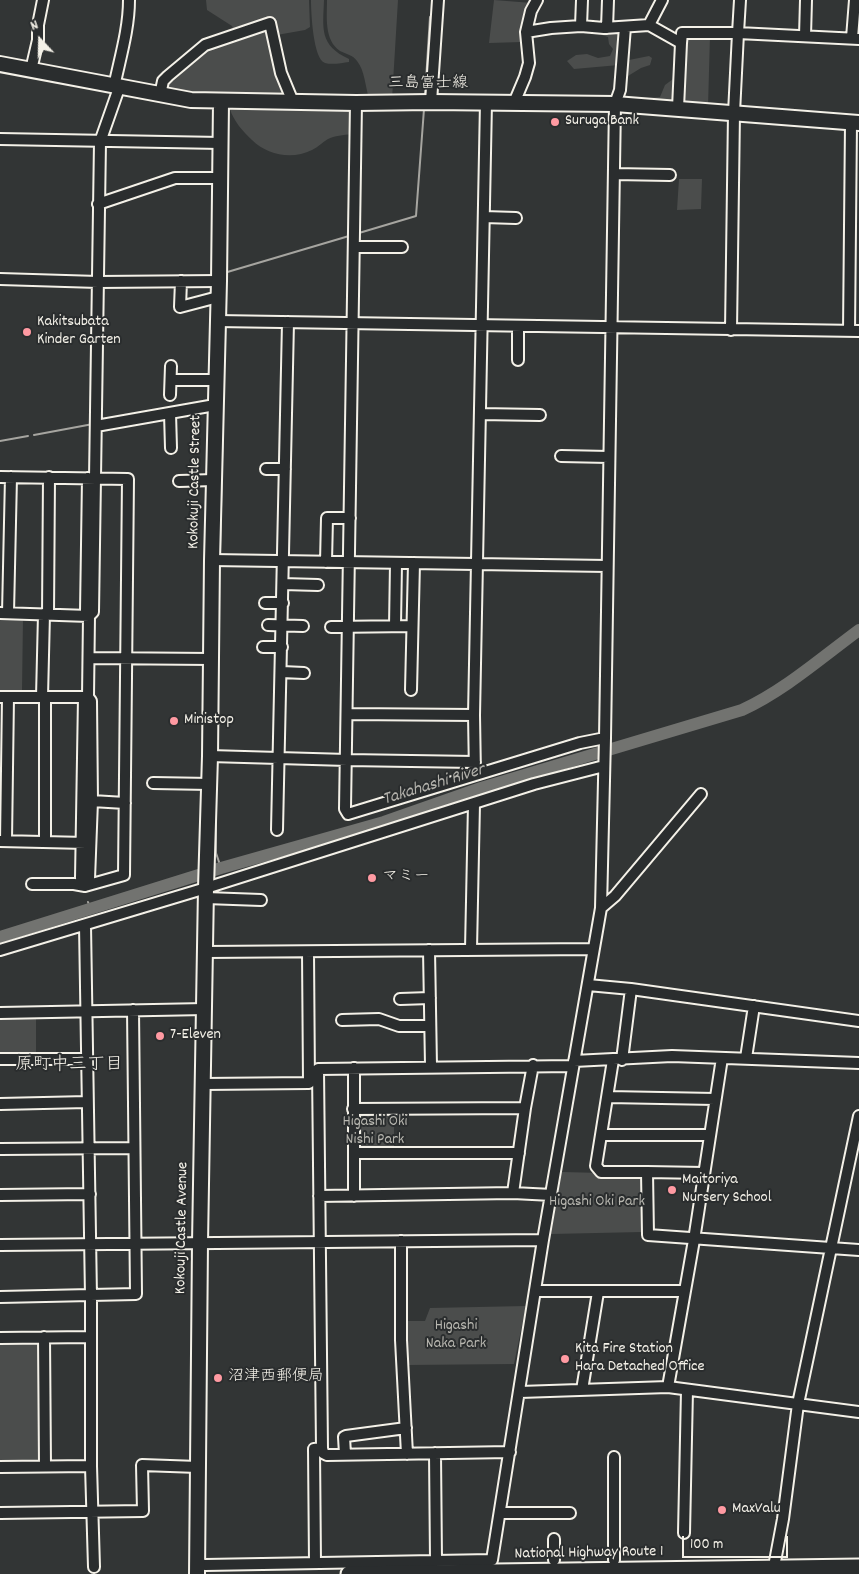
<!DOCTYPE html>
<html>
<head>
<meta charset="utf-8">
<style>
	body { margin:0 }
	#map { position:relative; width:859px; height:1574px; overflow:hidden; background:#323535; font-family:Dekko,sans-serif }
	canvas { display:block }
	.north { position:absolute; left:15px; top:15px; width:50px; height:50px; -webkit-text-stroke:4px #2a2d2e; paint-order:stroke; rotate:339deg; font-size:14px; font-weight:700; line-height:20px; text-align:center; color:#f4f1e8 }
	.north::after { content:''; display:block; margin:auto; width:18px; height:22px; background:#f4f1e8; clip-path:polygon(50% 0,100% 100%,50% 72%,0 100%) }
	.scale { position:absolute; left:682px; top:1536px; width:106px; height:22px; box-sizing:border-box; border:2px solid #f4f1e8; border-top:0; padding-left:6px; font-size:15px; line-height:18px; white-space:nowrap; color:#f4f1e8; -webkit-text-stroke:4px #2a2d2e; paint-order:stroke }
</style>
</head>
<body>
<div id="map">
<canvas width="859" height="1574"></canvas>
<div class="north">N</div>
<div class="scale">100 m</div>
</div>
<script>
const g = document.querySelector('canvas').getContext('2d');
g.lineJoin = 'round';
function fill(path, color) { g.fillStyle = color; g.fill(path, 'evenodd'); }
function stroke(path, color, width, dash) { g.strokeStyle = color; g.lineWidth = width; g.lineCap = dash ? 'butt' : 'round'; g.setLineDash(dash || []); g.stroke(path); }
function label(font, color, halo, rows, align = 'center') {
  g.font = font + ' Dekko,"Klee One",sans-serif'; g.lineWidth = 4; g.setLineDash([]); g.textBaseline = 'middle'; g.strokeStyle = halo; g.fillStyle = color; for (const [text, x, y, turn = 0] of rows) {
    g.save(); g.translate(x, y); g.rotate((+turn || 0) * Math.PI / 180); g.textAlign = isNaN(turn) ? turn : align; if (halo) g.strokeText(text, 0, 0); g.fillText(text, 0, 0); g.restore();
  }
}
fill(new Path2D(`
	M206,0H309L310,27L305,30L271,36L287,95L162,93L164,83L201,50L235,34L232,26L207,10Z
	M311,0H324C323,29 319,45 349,59V62C342,63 332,65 325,63C313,59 311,12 311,0Z
	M327,0H398L392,99L369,98C365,86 365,71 357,61C353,55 346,54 340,51C324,40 327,17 327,0Z
	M494,0L532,3L522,42L489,43Z
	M619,27L621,46L629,60L649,56L652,58L650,65L641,68L628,76L619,65L574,69L567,61L576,55L587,54L598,58L610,56L613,49L609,44L608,37L593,32Z
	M689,36H710L708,107L681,105L684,39Z
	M673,79H678L676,105L637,99L660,97L665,85Z
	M231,107L350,109L352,114L351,134C344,135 334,136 328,139C323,142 318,147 312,150C292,160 267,155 252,140C243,132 233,120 230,109Z
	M679,179H702L701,209L677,210Z
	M0,617L23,618L22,691L0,690Z
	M0,1016H36V1055H0Z
	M359,1113H394V1151H358Z
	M562,1172L643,1174L642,1232L551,1234Z
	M526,1306L514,1364L408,1365L407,1321H425L430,1308Z
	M37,1340L40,1344V1458L36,1461H0V1342Z`), '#4b4d4c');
stroke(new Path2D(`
	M425,96L430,17
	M359,233L416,216L424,109
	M224,273L349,236
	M34,435L93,424
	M0,441L28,436
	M220,555L223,414
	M217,752L219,565
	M216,792L217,759
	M216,797V853L221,868
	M88,902L91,910`), '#a6a5a0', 2);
stroke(new Path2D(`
	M0,937L221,868L384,822L481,788L742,710C785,690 821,658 859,630`), '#727370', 12);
const minor = new Path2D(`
	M662,0L649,25L681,43L678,108
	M581,26L582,0
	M607,28L608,0
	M526,32L551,28L581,26L604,28L649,25
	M805,36L806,0
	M852,38L855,0
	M681,43L682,33H738L740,0
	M31,70L38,40V25L43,0
	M114,87C120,58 129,29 129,0
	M160,95L163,81L168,76L205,45L270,23L281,73L293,102
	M431,102L438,0
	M356,103L345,809L348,814L580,743L605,738
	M514,103L525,77L529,63L526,32L531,11L537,0
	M0,139L221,143
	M614,174L670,175
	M98,204L175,178H220
	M484,217L516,218
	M354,247H402
	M0,279L98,282L219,281
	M181,281L180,307L218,297
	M217,321L859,331
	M731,330L734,113L738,33L859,39
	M849,331L851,123
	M518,360V326
	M171,380H216
	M170,395L171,366
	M170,413L171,448
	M480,414L540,415
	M96,426L215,405
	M561,456L609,457
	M266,469H285
	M0,477L128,479L124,875L85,886L74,884H32
	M179,481L214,480
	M212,560L607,566
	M326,562L327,518H350
	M283,584L318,585
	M265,603H283
	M0,613L89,616
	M8,613L11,477
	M48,615L49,477
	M89,616L93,612L100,142L119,88
	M268,625L303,626
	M395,626L396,563
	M331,627L412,626
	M263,647H282
	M89,658L212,659
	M282,672L304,673
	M411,690L414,563
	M0,697H88
	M42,697L44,614
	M84,697L81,878L85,886
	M347,714L474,715
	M210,756L347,760L475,762
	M475,775L474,715L486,102
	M153,783L210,784
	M92,801L125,803
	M277,830L288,322
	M0,841L86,843
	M6,841L8,697
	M45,842V697
	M85,886L89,879L92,801L91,701L88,697L89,616L86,611L88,478
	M206,898L261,900
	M601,908L615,896L701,794
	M85,925L91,1296V1466L94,1567
	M471,949L474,804
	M0,950L206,888L534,784L604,766
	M429,950L431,1066
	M206,952L593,949
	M588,985L631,989L859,1021
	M400,999L430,998
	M0,1013L205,1009
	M342,1020L379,1019L399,1026H430
	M746,1058L754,1006
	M0,1059H87
	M613,1060L596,1166L601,1172H647L648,1235L859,1250
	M622,1060L631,989
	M574,1061L672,1056L859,1063
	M354,1068V1196
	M204,1084L309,1083L308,952
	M608,1097L715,1099
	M0,1104L87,1102
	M353,1109L525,1108
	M602,1135H710
	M0,1149L134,1148
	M354,1153H519
	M647,1172L704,1173
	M513,1193L552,1195
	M0,1195L90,1194
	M319,1196L513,1193L525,1108L533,1065
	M401,1241V1340L407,1454
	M0,1245L543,1240
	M536,1291H684
	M0,1297L136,1294L133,1010
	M44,1337L45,1466
	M0,1338L90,1337
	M668,1387L694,1240L722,1058
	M582,1390L598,1292
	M520,1392L668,1387L859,1412
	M510,1452L327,1455L323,1453L322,1448L318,1069L573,1066
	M435,1453L436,1561
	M345,1454L344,1437L346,1436L406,1428
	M614,1457V1560
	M0,1467L91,1466
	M0,1513L143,1511L142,1465L198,1467
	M500,1513H570
	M684,1533L687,1390
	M554,1539V1560
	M197,1563L205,1565L492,1560L543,1240L601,908L605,738L615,104L620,90L625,27
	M315,1563L314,1449L322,1448
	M773,1572L783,1519L798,1404L859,1116`);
const major = new Path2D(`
	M0,64L191,100L356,103L431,102L615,104L859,123
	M197,1574L200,1243L206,888L210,756L212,560L219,281L221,102`);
const highway = new Path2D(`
	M349,1574L859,1567`);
stroke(minor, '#f4f1e8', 14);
stroke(major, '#f4f1e8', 18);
stroke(highway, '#f4f1e8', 19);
stroke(minor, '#2a2d2e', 10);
stroke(major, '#2a2d2e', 14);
stroke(highway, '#2a2d2e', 15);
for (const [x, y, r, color] of [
	[555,122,5,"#ff9aa2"],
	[27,332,5,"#ff9aa2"],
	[174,721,5,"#ff9aa2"],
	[372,878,5,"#ff9aa2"],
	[160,1036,5,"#ff9aa2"],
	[672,1190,5,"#ff9aa2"],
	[565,1359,5,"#ff9aa2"],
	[218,1378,5,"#ff9aa2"],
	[722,1510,5,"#ff9aa2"]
]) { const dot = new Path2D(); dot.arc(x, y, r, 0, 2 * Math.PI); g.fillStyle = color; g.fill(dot); stroke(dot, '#2a2d2e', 2); }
label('16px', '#f4f1e8', '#2a2d2e', [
	["三島富士線",428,85],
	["Kokokuji Castle Street",196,482,-89],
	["Kokouji Castle Avenue",183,1228,-89],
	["National Highway Route 1",589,1554,-1]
]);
label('16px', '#f4f1e8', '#2a2d2e', [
	["Suruga Bank",565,122],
	["Kakitsubata",37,323],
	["Kinder Garten",37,341],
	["Ministop",184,721],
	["マミー",382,878],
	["7-Eleven",170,1036],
	["Maitoriya",682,1181],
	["Nursery School",682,1199],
	["Kita Fire Station",575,1350],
	["Hara Detached Office",575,1368],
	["沼津西郵便局",228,1378],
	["MaxValu",732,1510]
], 'left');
label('16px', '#b9b8b1', '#2a2d2e', [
	["Higashi Oki",375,1123],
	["Nishi Park",375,1141],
	["Higashi Oki Park",597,1203],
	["Higashi",456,1327],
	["Naka Park",456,1345]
]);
label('italic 18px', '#b3b2ac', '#2a2d2e', [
	["Takahashi River",434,786,-17]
]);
label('18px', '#f4f1e8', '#2a2d2e', [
	["原町中三丁目",69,1067]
]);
</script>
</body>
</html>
